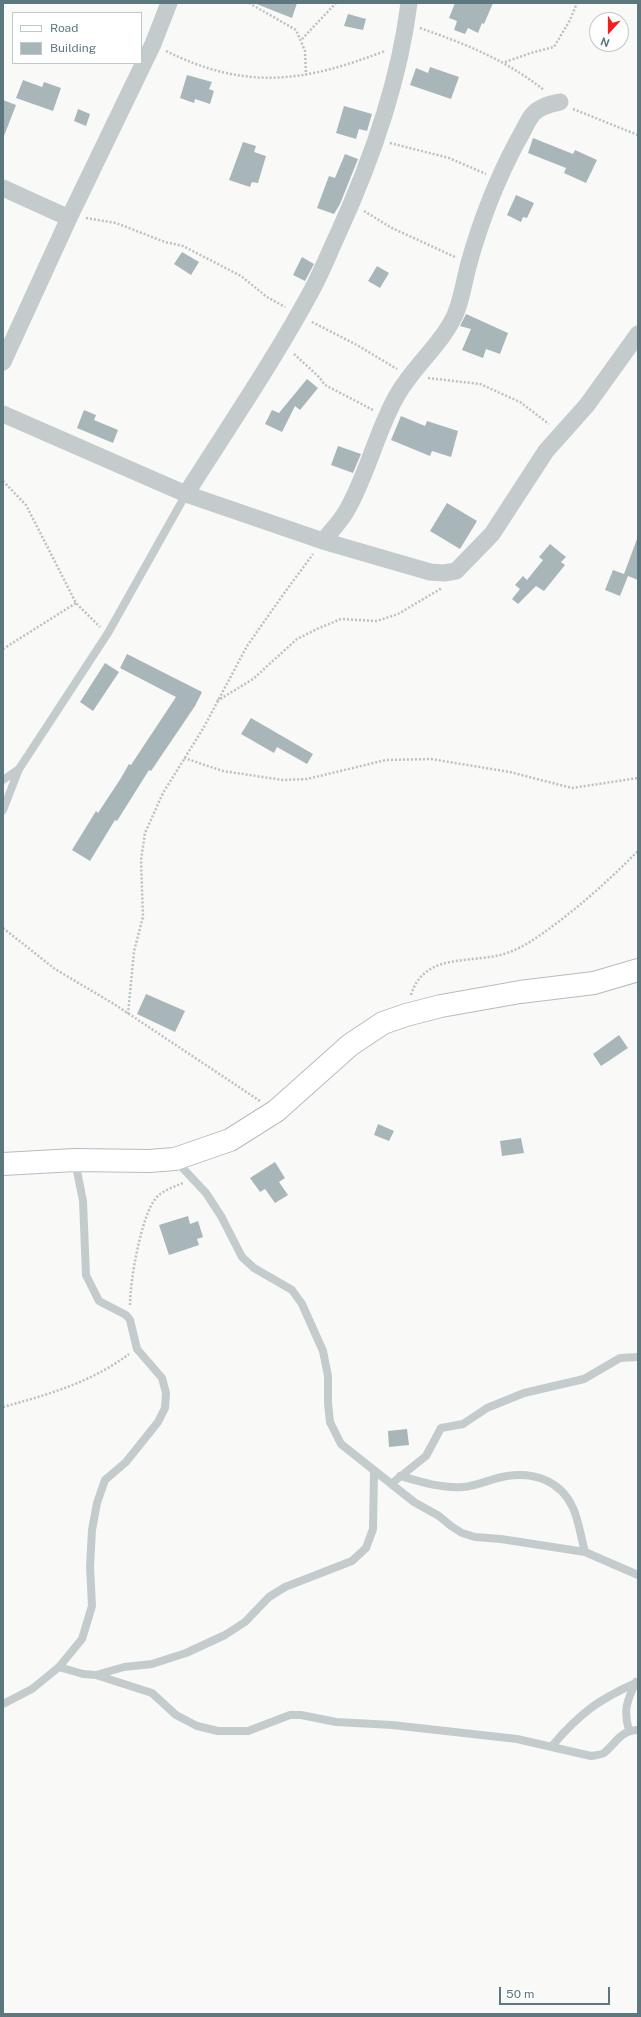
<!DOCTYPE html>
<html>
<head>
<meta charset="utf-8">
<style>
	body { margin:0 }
	#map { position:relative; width:641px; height:2017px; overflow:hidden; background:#f9f9f7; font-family:"Public Sans",sans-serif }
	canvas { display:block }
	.frame { position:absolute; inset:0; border:4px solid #5d777f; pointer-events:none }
	.legend { position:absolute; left:12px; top:12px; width:130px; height:52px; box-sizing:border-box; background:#fff; border:1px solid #bec9cc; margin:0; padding:5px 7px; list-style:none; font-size:12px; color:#5d777f }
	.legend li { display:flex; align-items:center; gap:8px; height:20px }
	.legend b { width:20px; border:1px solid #bec9cc }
	.north { position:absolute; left:589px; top:12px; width:40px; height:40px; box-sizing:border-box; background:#fff; border:1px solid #bec9cc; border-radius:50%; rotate:201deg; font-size:11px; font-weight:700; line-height:16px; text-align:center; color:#5d777f }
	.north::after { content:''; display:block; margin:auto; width:14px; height:18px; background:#f41f1c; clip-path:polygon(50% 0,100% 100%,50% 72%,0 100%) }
	.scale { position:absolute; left:499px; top:1987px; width:111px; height:18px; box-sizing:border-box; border:2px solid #5d777f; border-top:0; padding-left:5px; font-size:12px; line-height:14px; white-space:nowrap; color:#5d777f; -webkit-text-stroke:3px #fff; paint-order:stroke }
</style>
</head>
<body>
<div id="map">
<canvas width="641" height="2017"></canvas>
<div class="frame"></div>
<ul class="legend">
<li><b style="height:5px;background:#fff"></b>Road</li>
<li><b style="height:11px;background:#a8b6ba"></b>Building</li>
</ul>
<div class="north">N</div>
<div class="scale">50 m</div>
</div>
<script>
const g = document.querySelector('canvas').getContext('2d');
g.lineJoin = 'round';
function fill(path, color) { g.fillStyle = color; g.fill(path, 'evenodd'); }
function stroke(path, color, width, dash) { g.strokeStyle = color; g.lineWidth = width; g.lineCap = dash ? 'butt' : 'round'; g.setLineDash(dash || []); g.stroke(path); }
fill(new Path2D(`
	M254,3H297L292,18Z
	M455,3H493L484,24L482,23L478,33L468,28L465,34L454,30L457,21L449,18Z
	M348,14L366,19L363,30L344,26Z
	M430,67L459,77L451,99L410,85L416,68L428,73Z
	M187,75L212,82L209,89L214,91L210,104L195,99L194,103L180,98Z
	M23,80L42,87L44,82L61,88L53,111L16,98Z
	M3,100L16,105L4,136H3Z
	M344,106L372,114L367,131L359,129L356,139L336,133Z
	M78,109L90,114L86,126L74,121Z
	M533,138L573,154L575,150L597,160L586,183L564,173L566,168L528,153Z
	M243,142L256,146L254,152L266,156L258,183L252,182L250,187L229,180Z
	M345,154L358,159L340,204L334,214L317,208L329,176L335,178Z
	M516,195L534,203L527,218L523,217L521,222L507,215Z
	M182,252L199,262L191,275L174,264Z
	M302,257L314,264L305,281L293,275Z
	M377,266L389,273L380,288L368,281Z
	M466,314L508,333L500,354L486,349L483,358L462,350L471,329L460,326Z
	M307,379L318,388L300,410L295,406L282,432L265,424L272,410L279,413Z
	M84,410L96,415L94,420L118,430L113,443L77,428Z
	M401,416L425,426L427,421L458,431L451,457L432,451L430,456L391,440Z
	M338,446L361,454L353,473L331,465Z
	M447,503L477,521L460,549L430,531Z
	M637,539L638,580L628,576L620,596L605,590L613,570L624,574Z
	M550,544L566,557L561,562L565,565L544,591L536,586L518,604L512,599L520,589L515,585L523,576L527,580L543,560L539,557Z
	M127,654L202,692L195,706L151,771L149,770L117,821L115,820L90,861L72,850L96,811L98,813L121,778L129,764L131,765L176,697L120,668Z
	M105,663L119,672L93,711L80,702Z
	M251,718L313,754L307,764L277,747L274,753L241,734Z
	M146,994L185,1011L175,1032L137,1014Z
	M619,1035L628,1048L601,1066L593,1054Z
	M378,1124L394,1131L389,1141L374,1135Z
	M521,1138L524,1153L502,1156L500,1141Z
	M275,1162L285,1178L279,1182L288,1195L275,1203L265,1189L260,1192L250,1178Z
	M188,1216L190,1224L198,1221L203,1237L197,1239L199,1245L169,1255L159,1225Z
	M407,1429L409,1445L389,1447L388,1431Z`), '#a8b6ba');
const secondary = new Path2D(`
	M3,1164L75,1160L149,1161L175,1159L230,1140L276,1111L350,1045L383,1023L406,1015L441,1006L520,992L594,983L638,970`);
stroke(secondary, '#b4bdc0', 24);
stroke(new Path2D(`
	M249,3L296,30L305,51L306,75
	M420,28C468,45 504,59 544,90
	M302,39L336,3
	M166,51C247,91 304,82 385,51
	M505,62L534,52L554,47L570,20L577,3
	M573,109L638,135
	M390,143L449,158L486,174
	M364,211L392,228L455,257
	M86,218L116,223L165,242L183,246L241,276L267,297L285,307
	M312,322L357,345L397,369
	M294,354L319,377L325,385L373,410
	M428,378L480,384L520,402L549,424
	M3,481L26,505L76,603L100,627
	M3,649L76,603
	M217,701L253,679L297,639L319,628L341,619L377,621L398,614L442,588
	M184,758L223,771L283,780L307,779L386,760L431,759L510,772L572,788L638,778
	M3,928L55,969L114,1004L260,1101
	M411,995C424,952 470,964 504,954C523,948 538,937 554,925C584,903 611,878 638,851
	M128,1014L134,951L143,917L141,860L145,833L163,793L204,727L247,646L285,592L313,554
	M130,1305C130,1281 141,1216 156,1198C163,1190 174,1187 183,1183
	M3,1407C47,1395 92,1382 129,1354`), '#bcc1c3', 2.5, [2, 2]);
stroke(new Path2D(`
	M3,780L19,769
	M3,810L19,769L108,633L186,494
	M176,1161L206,1193L221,1216L242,1257L254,1268L292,1290L302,1304L323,1351L328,1376V1403L330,1422L341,1444L414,1502L439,1516L451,1526L462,1533L475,1537L501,1539L585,1552L638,1575
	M400,1476C420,1481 442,1489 463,1487C478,1486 492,1478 507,1476C535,1472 561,1481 573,1508C579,1521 581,1538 585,1552
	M391,1484L426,1456L441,1428L463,1424L487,1408L524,1393L584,1379L620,1358L638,1357
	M59,1667L83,1674L96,1675L124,1667L152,1664L186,1653L225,1635L245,1622L269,1597L285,1587L352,1561L366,1548L373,1529L374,1471
	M96,1675L152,1693L176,1715L197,1726L218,1731H248L290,1715H301L336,1722L392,1725L517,1739L591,1756C595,1755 601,1755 604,1753C616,1743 621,1730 638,1730
	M3,1704L32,1689L59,1667L82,1639L92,1606L90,1566L92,1530L97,1503L105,1480L126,1462L158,1422L165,1408L166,1393L162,1378L137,1349L130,1320L126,1315L99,1301L86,1275L83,1201L75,1161
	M629,1730C623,1711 627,1700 636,1682
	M552,1746C580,1713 599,1699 638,1682`), '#c4cbcd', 8);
stroke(new Path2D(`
	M3,188L69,218
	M3,362L69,218L153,44L169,3
	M3,414L186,494L323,541L430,572L444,573L456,571L492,534L546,451L587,405L638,334
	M186,494C229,426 275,359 313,288C322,271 329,253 337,236C371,162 399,84 409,3
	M323,541C331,531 341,521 347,510C367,475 376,434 395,399C411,368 440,347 455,315C462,299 464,281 469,263C481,220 497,179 518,140C523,132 527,121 533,114C540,106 551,104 560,102`), '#c4cbcd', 17);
stroke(secondary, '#fff', 22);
</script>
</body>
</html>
